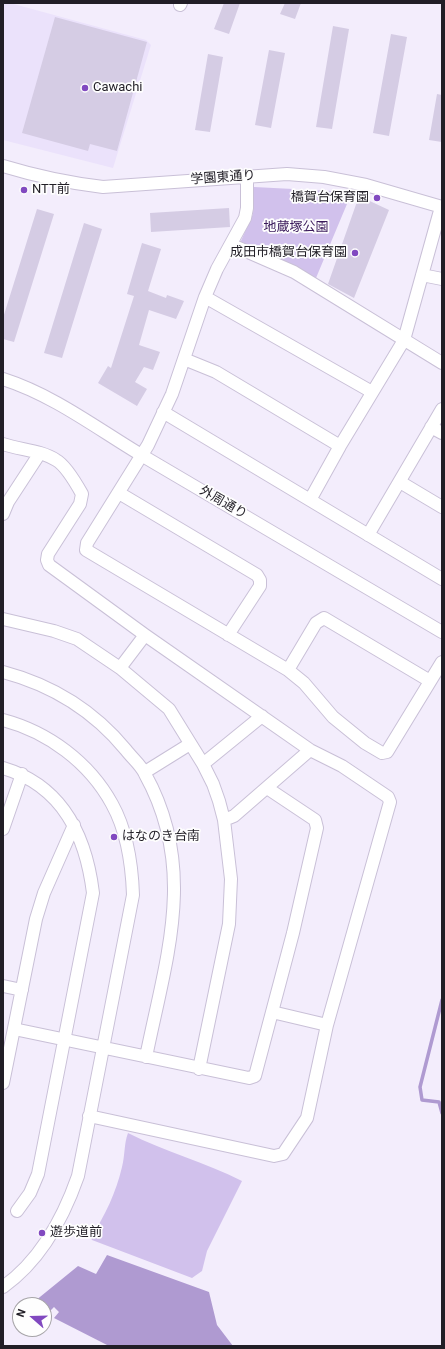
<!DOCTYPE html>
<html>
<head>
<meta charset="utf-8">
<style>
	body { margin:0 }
	#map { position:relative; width:445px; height:1349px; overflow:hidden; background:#f3edfc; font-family:Roboto,sans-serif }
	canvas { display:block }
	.frame { position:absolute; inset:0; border:4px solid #211e26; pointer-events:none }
	.north { position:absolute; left:12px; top:1297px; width:40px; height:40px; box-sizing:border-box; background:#fefefe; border:1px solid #a6a4a8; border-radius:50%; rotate:290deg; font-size:11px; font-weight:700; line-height:16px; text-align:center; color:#211e26 }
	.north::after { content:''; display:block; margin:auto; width:14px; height:18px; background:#8149c0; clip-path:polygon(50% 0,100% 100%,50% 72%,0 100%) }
</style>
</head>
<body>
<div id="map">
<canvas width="445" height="1349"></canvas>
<div class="frame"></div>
<div class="north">N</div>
</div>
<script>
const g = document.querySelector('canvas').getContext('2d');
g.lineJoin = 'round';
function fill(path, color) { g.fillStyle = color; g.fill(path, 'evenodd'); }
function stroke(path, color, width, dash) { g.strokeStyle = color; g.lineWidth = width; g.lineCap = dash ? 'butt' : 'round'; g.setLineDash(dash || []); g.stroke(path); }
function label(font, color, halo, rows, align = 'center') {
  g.font = font + ' Roboto,"Noto Sans JP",sans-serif'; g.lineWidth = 3.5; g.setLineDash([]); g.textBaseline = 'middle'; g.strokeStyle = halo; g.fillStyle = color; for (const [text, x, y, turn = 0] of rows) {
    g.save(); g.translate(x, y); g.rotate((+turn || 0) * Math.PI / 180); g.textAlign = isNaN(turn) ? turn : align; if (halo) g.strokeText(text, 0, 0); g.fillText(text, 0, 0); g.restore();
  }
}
fill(new Path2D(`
	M3,3H10L146,40L151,45L113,168L3,140Z`), '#ebe2fb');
fill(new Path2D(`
	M254,187L352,192L316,278L240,243L253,214Z
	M128,1133C165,1152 205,1162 242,1181L207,1251L202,1271L192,1278L92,1240L91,1238C105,1215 116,1193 122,1167C125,1156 124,1143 128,1133Z`), '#d1c1ec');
fill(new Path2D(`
	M107,1255L209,1292L217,1325L233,1346H109L54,1318L59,1312L54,1307L48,1313L44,1310V1305L36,1304L35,1301L78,1266L96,1274Z`), '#af9ad1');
stroke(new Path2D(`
	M442,1000L420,1087L422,1100L439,1102L442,1113`), '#af9ad1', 3.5);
fill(new Path2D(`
	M224,3H240L229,34L214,29Z
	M285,3H301L295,19L280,14Z
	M55,17L147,42L117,151L90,144L88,151L22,133Z
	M333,26L349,29L332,129L316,127Z
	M391,34L407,37L389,136L373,133Z
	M269,50L285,53L271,128L255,125Z
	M208,54L223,57L210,132L195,130Z
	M437,94L442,95V142L429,140Z
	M359,196L389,210L354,298L328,284Z
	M229,208L230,227L151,232L150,213Z
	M37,209L54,214L14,342L3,339V318Z
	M84,223L102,229L62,358L44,353Z
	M142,243L161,249L148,291L166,298L167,295L184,301L176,319L149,310L139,345L160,352L153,370L144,367L135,382L147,389L137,406L98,383L108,366L111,368L134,296L127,294Z`), '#d5cce4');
const minor = new Path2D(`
	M180,5L181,3
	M3,166C36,176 69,183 103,187L287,174L324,177L366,185L442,207
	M247,176V208L245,218L217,269L205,297L172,394L148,445L87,543L86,550L288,670L304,683L333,717L365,743L382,753L387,752L442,662
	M232,245L294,272L442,363
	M422,275L442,279
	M205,297L372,392
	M184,359L216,372L340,446
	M3,379C56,396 100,431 148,459C246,516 344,574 442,632
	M163,412L442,579
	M431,427L442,433
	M3,444C20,450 41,450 56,460C65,465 77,485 82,494L80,504L48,554L47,560L49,565L145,635L310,750L342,766L388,797L390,802L327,1025L307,1118L283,1154L274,1156L89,1116
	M400,482L442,507
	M119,493L257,575L260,580V586L228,635
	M310,500L340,446L404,340L441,207
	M3,514L8,502L40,453
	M368,535L442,409
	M3,619L54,631L77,639L120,668L169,709L203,764L213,784L219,801L224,820L231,879L229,924L199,1069
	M120,668L145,635
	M288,670L316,623L324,618L430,681
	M3,672C52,685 94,711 126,750C132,758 141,765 145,774C198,869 166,958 146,1057
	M3,720C48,732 89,762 112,804C127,831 132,865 133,895L78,1176C63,1219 41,1260 3,1287
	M203,764L262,716
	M3,768C63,786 86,836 93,893L38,1174L30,1193L17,1211
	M145,772L190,744
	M224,820L234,816L310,750
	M3,829L22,774
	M3,986L22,990
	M272,1012L327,1025
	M14,1029L249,1078L255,1076L293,933L317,828L315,820L267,788
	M3,1083L36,919L44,893L74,825`);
stroke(minor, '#c9c0d7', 14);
stroke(minor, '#fff', 12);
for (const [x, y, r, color] of [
	[85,88,4,"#8149c0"],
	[24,190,4,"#8149c0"],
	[377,198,4,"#8149c0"],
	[355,253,4,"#8149c0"],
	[114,837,4,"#8149c0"],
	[42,1233,4,"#8149c0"]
]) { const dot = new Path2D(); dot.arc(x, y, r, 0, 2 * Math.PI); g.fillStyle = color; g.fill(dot); stroke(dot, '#fefefe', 1.5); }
label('13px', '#211e26', '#fefefe', [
	["Cawachi",93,88],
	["NTT前",32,190],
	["橋賀台保育園",369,198,"right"],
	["成田市橋賀台保育園",347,253,"right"],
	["はなのき台南",122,837],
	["遊歩道前",50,1233]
], 'left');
label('13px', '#211e26', '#fefefe', [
	["学園東通り",223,178,-4],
	["外周通り",223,503,30]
]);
label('13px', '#3a1a5b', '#fefefe', [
	["地蔵塚公園",296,228]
]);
</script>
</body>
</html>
